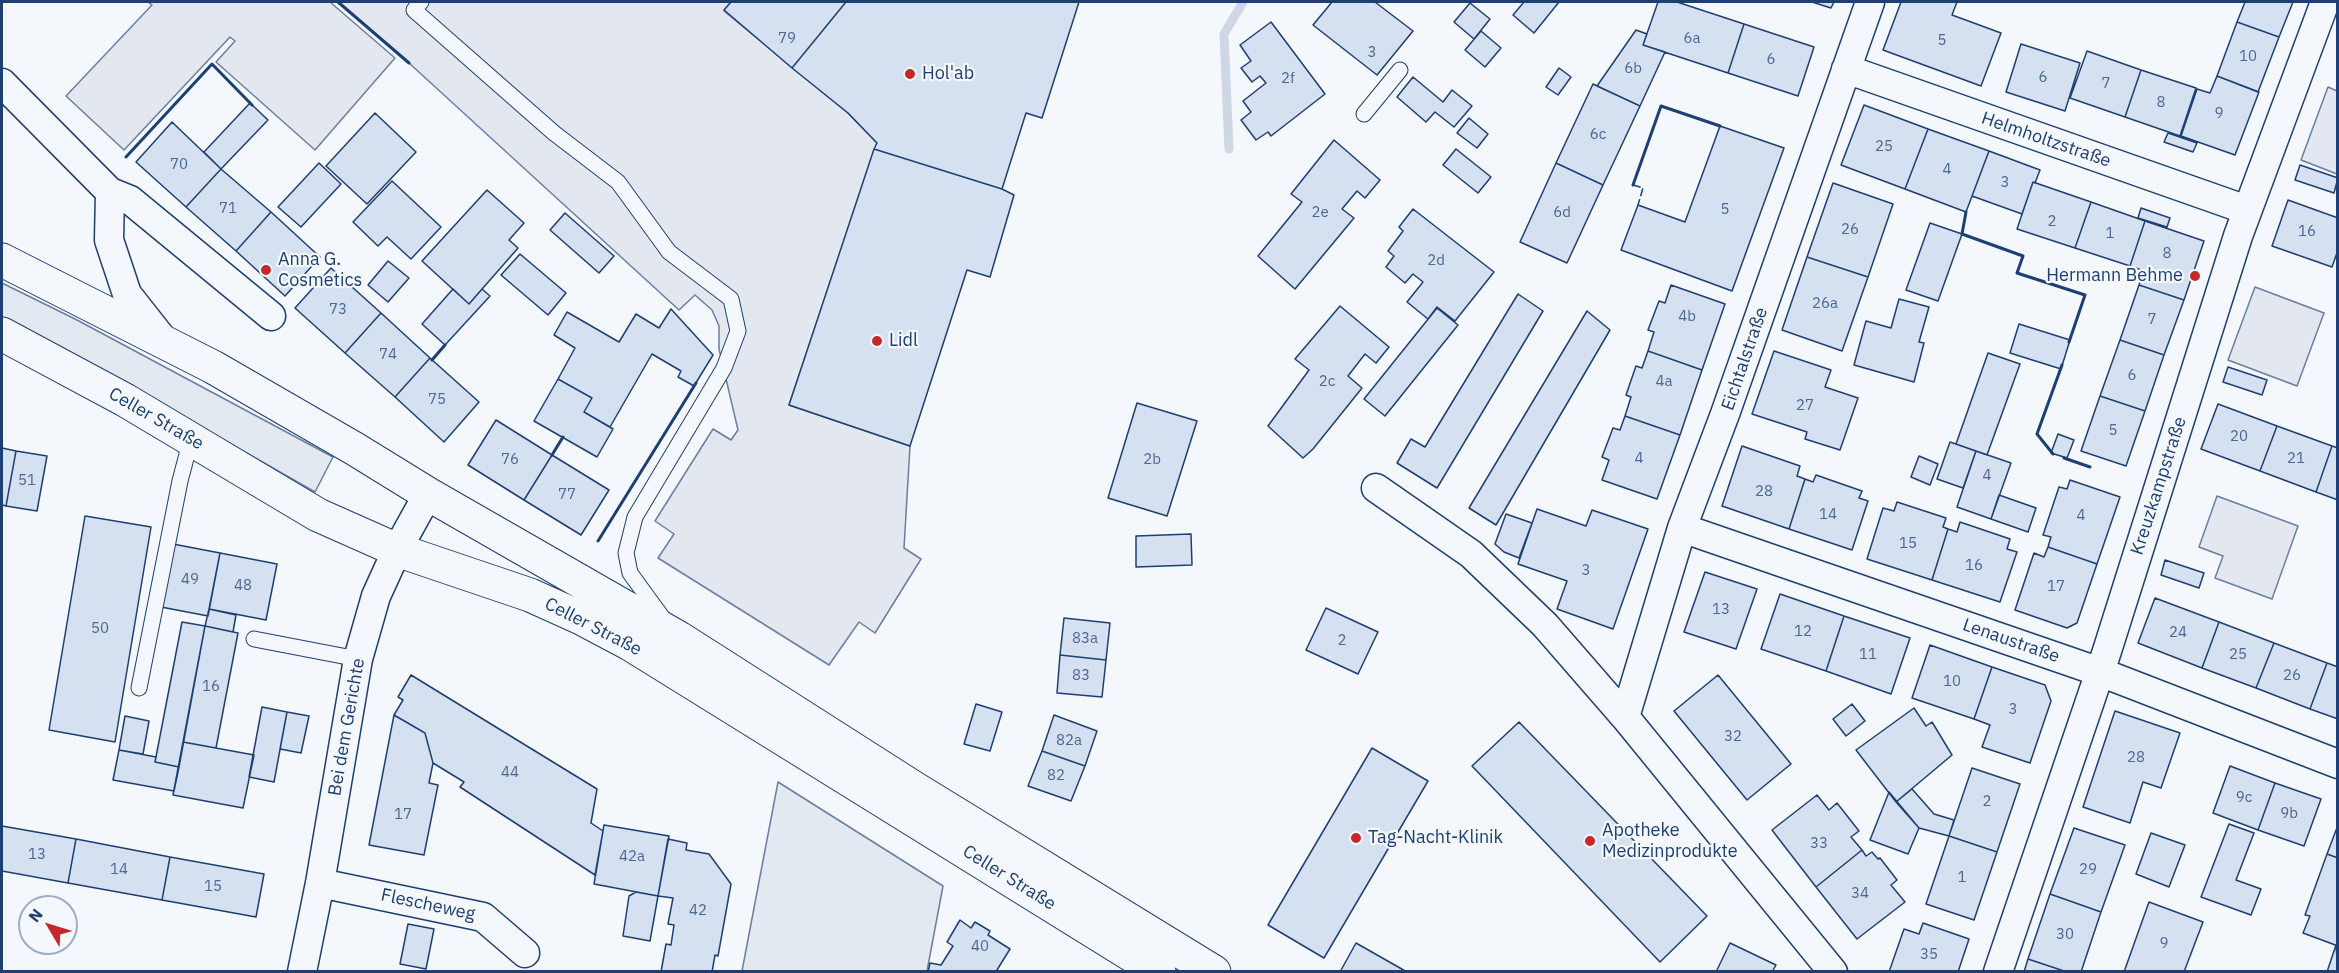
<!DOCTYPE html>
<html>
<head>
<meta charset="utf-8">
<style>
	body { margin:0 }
	#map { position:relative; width:2339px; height:973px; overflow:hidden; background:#f4f7fb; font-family:"IBM Plex Sans",sans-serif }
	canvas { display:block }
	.frame { position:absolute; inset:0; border:3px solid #1d3f73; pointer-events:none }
	.north { position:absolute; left:18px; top:895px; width:60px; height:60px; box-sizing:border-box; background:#f4f7fb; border:2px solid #9eadc5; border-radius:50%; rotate:308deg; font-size:16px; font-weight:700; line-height:24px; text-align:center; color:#1d3f73 }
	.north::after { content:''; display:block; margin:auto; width:21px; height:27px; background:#c62828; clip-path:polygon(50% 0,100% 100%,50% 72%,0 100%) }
</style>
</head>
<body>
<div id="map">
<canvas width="2339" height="973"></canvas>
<div class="frame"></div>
<div class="north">N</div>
</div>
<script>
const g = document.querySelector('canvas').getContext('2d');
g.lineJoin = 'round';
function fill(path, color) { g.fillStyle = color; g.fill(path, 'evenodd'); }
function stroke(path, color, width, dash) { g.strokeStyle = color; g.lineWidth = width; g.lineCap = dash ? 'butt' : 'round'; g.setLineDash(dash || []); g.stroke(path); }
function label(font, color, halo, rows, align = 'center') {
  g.font = font + ' "IBM Plex Sans",sans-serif'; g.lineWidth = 4.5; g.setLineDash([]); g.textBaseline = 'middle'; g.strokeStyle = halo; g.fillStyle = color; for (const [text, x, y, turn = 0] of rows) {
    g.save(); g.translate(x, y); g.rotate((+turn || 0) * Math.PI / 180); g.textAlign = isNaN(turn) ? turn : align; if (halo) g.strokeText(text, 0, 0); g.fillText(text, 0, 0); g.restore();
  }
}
const green = new Path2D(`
	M2,283L77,320L333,457L315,492L64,349L2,318Z
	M778,782L943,886L927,971H742Z`);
fill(green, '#e3e9f0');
stroke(green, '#687fa3', 1.5);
const parking = new Path2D(`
	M148,2H330L395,58L315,150L216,62L235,41L230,37L124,150L66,96L152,5Z
	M338,2H731L724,11L848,113L877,143L789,405L910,446L904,548L921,559L875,633L859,622L829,665L658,558L674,534L655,521L713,429L731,440L738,430L719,349V326L712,310L695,295L679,310L409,63Z
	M2328,87L2337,91V174L2301,160Z
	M2255,287L2324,313L2297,386L2228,360Z
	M2217,496L2298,526L2272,599L2215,578L2223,556L2199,547Z`);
fill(parking, '#e3e8f0');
stroke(parking, '#687fa3', 1.5);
stroke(new Path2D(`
	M1229,149L1224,34L1243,2`), '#cfd7e4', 9);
const building = new Path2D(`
	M731,2H846L792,68L724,10Z
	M846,2H1079L1042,118L1026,113L1002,189L874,149L877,143L848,113L792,68Z
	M1332,2H1375L1413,31L1377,75L1313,25Z
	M1524,2H1559L1534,33L1513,15Z
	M1658,2H1677L1744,24L1728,73L1643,45Z
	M1812,2H1834L1831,8Z
	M1901,2H1957L1952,15L2001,33L1981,86L1883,50Z
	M2245,2H2293L2279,37L2237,22Z
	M1470,3L1490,19L1474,39L1454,22Z
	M1271,22L1325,94L1271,136L1268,132L1256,140L1241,120L1251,112L1243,101L1266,83L1260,76L1252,82L1241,68L1251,61L1240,45Z
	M2237,22L2279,37L2258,92L2217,76Z
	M1744,24L1814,47L1798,96L1728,73Z
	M1636,30L1647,34L1643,45L1665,52L1640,106L1597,86Z
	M1481,31L1501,48L1485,67L1465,50Z
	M2021,44L2080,63L2065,111L2006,92Z
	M2087,51L2141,70L2125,117L2070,98Z
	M1559,68L1571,77L1558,95L1546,87Z
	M2141,70L2196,88L2180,136L2125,117Z
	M2217,76L2259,92L2235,155L2181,136L2197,89L2210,93Z
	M1413,77L1443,102L1452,90L1472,106L1454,127L1435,112L1426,122L1397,97Z
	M1593,84L1640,106L1603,185L1556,163Z
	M250,103L268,120L221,169L204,152Z
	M1864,105L1928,129L1905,189L1841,165Z
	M375,113L416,152L367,204L326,166Z
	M1469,118L1488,134L1477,148L1457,133Z
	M172,122L221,169L186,207L136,162Z
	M1720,126L1784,148L1732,291L1621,250L1638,205L1685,222Z
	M1928,129L1989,151L1966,212L1905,189Z
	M2168,133L2197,143L2193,152L2164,142Z
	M1334,140L1380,180L1365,198L1357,191L1342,209L1354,218L1295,289L1258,256L1302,202L1291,194Z
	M874,149L1002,189L1014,195L990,277L967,270L910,446L789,405Z
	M1456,149L1491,177L1478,193L1443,165Z
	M1989,151L2040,170L2035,183L2033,182L2022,214L1972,196Z
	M319,163L341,184L301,227L278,207Z
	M1556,163L1603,185L1567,263L1520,242Z
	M2300,165L2338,178L2334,193L2295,180Z
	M221,169L271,212L236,251L186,207Z
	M392,181L441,227L411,259L387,237L378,246L353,222Z
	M2033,182L2091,202L2075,248L2017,229Z
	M1833,183L1893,204L1868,277L1807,257Z
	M487,190L524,223L509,240L518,248L469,304L422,261Z
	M2288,200L2338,218V250L2332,267L2272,246Z
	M2091,202L2145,221L2130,266L2075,248Z
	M2141,208L2170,218L2167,227L2138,218Z
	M1413,209L1494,272L1455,321L1437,307L1428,319L1407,302L1423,282L1413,274L1405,283L1386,267L1394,256L1388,251L1403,231L1399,227Z
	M271,212L320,257L285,296L236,251Z
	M565,213L614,256L599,273L550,230Z
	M2145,221L2204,241L2184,300L2139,285L2144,271L2130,266Z
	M1930,223L1962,234L1938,301L1906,290Z
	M520,254L566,293L548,315L501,275Z
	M1807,257L1868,277L1842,351L1782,330Z
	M388,261L409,278L388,302L368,285Z
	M331,268L381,313L345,353L295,308Z
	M1671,285L1725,304L1702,370L1648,351L1654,332L1648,330L1659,301L1665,303Z
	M2139,285L2184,300L2164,355L2120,340Z
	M453,289L469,304L482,289L490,296L445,345L422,324Z
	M1518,294L1543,311L1437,488L1397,463L1411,439L1425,447Z
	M1899,299L1929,307L1919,342L1924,343L1914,382L1854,365L1866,321L1891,328Z
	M1340,306L1389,347L1376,363L1365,354L1348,376L1362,388L1313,449L1303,458L1268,426L1309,370L1295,359Z
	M1437,308L1458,325L1385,416L1364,399Z
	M671,309L713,355L694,386L678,377L681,371L652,354L610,427L584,412L592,398L558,379L575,348L554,335L567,312L619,342L636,314L659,328Z
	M1587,311L1610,330L1496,525L1469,508Z
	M381,313L430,358L395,397L345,353Z
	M2019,324L2070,340L2061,369L2010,353Z
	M2120,340L2164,355L2145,411L2100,396Z
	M1648,351L1702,370L1680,435L1625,416L1631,397L1626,395L1636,366L1642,368Z
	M1774,351L1831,370L1825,387L1858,398L1840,450L1805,439L1807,432L1752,414Z
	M1988,353L2020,364L1987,455L1956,444Z
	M430,358L479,402L444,442L395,397Z
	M2228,367L2267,380L2262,395L2223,382Z
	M558,379L592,398L584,412L613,429L597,457L534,421Z
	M2100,396L2145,411L2126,466L2081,451Z
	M1137,403L1197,421L1167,516L1108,498Z
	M2218,404L2277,426L2260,471L2201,449Z
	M1625,416L1680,435L1657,499L1602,480L1609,460L1602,457L1613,428L1620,430Z
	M496,420L552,455L524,500L468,465Z
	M2277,426L2332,446L2316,492L2260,471Z
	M2058,434L2074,440L2067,458L2051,453Z
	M1950,442L1976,451L1963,488L1937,479Z
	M1742,446L1800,466L1797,476L1805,479L1789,529L1722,506Z
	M2332,446L2338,448V500L2316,492Z
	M2,448L16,451L6,506L2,505Z
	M16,451L47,456L37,511L6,506Z
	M1976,451L2011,463L1991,519L1957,507Z
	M552,455L609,490L581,535L524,500Z
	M1919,456L1938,464L1930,485L1911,477Z
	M1816,475L1862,491L1859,498L1868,501L1852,550L1789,529L1805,479L1813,482Z
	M2070,480L2120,497L2097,564L2048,547L2051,537L2043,535L2059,487L2067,489Z
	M1999,495L2036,508L2028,532L1991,519Z
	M1897,502L1946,518L1943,527L1948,529L1932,580L1867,559L1883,508L1894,511Z
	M1537,509L1586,526L1592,510L1648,529L1613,629L1557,609L1567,581L1518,564Z
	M1506,514L1532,523L1519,558L1504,552L1495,544Z
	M85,516L151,527L115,742L49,730Z
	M1960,522L2010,539L2007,549L2017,552L2000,602L1932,580L1948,529L1957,532Z
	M1191,534L1192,565L1136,567V536Z
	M173,544L220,553L208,616L161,607Z
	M2048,547L2097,564L2077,623L2067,628L2015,610L2034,553L2044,557Z
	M220,553L277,564L266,620L209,609Z
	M2165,560L2204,573L2199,588L2161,575Z
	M1705,572L1757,589L1736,649L1684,632Z
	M1780,594L1844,616L1826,671L1761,649Z
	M2155,598L2219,622L2202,668L2138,643Z
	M1326,608L1378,632L1358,674L1306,650Z
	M209,609L236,615L233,632L205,626Z
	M1844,616L1910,638L1891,694L1826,671Z
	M1064,618L1110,623L1106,660L1060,655Z
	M182,622L205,626L179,767L155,762Z
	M2219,622L2274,643L2256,688L2202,668Z
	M205,626L238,633L216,748L183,742Z
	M2274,643L2327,663L2310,709L2256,688Z
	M1930,645L1992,667L1974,719L1912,698Z
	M1060,655L1106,660L1102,697L1057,693Z
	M2327,663L2338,667V719L2310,709Z
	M1992,667L2045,685L2051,701L2030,763L1982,747L1990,725L1974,719Z
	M411,675L597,789L591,823L603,831L595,875L460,787L464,782L433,763L425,733L394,715L403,700L398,697Z
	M1718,675L1791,764L1747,800L1674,711Z
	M976,704L1002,712L990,751L964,744Z
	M1852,704L1865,721L1846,736L1833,719Z
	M262,707L287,712L274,782L249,777Z
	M1914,708L1926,726L1932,722L1952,755L1896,802L1856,750Z
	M2115,711L2180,733L2161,788L2143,782L2130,823L2083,807Z
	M287,712L309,716L301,753L280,749Z
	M394,715L425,733L433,763L429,783L438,785L424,855L369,845Z
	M1054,715L1097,731L1085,766L1042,751Z
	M125,716L149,721L143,754L119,750Z
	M1519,722L1707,916L1660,962L1472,766Z
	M183,742L254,755L243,808L173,795Z
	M1372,748L1428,781L1324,958L1268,925Z
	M119,750L156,757L155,762L179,767L174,791L113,780Z
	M1042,751L1085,766L1071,801L1028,786Z
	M2230,766L2275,783L2258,830L2213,813Z
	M1972,768L2020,784L1997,852L1949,836Z
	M2275,783L2321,799L2304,846L2258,830Z
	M1912,789L1934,814L1954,820L1949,836L1919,828L1896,802Z
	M1889,792L1919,828L1908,854L1870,840Z
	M1817,795L1829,810L1837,803L1859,831L1851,837L1862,850L1816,887L1772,830Z
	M2229,824L2254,833L2236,880L2261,889L2251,915L2201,897Z
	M604,825L669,836L658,896L594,884Z
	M2338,825V858L2327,854Z
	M2,826L76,839L68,883L2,871Z
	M2074,828L2125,845L2101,912L2050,894Z
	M2151,833L2185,845L2169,887L2136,874Z
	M1949,836L1997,852L1974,920L1926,904Z
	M76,839L170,857L162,900L68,883Z
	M668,839L687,843L686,850L709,854L731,884L718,956L715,955L712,972H661L666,944L671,945L674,925L668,924L673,898L658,896Z
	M1862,850L1866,856L1872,852L1878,859L1880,858L1897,880L1891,885L1905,902L1857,939L1816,887Z
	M2327,854L2338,858V946L2303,933L2310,916L2305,915Z
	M170,857L264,874L256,917L162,900Z
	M636,892L658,896L650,941L623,936L629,896Z
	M2050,894L2101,912L2081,972H2067L2028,959Z
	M2149,902L2203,922L2184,972H2124Z
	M960,920L971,928L975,922L990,931L988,935L1010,949L997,970L998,972H928L930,963L941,965L953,946L947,942Z
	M1923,923L1969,939L1958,972H1889L1904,929L1919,934Z
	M408,924L434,929L426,969L400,964Z
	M1356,943L1407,972H1340Z
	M1730,943L1776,965L1772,972H1716Z
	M2336,945L2338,972H2327Z
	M2028,959L2067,972H2024Z`);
fill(building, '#d5e0f0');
stroke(building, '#1d3f73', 1.5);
const lane = new Path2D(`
	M421,2L414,10L554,133L618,182L669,252L731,299L738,331L724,368L635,517L626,553L630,573L662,617
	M1364,114L1400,70
	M254,639L358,659
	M139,688L180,481L191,439`);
const street = new Path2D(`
	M1846,69L2247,210
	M2,83L110,192L130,200L271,316
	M110,192L109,240L127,294L164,341
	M1376,488L1471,554L1545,625L1625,717
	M1682,528L2100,672L2338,764
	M320,883L483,917L525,953
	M302,972L320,883L358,659L376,596L397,550L428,494
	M1833,972L1625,717L1682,528L1725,414L1870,2
	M1998,972L2107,651L2238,236L2325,2`);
const secondary = new Path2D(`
	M2,260L213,367L355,449L428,494L679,638L914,788L1214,972
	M2,334L125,400L318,515L397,550L530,595L581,618L630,644L1159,972`);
stroke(lane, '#1d3f73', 17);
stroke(street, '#1d3f73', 31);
stroke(secondary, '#1d3f73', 35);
stroke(lane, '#f4f7fb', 15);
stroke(street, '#f4f7fb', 28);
stroke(secondary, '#f4f7fb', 33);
stroke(new Path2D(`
	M1633,185L1643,188L1638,205`), '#1d3f73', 1.5, [8, 3]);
stroke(new Path2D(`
	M338,2L409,63
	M126,157L212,64L252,105
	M1633,185L1661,106L1720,126
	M1966,212L1962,234L2023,256L2017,273L2085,295L2069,342
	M432,360L445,345
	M2053,454L2037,434L2062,365
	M552,455L563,437
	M2064,458L2090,467
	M598,541L696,383`), '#1d3f73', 3);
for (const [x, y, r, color] of [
	[910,74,6,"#c62828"],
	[266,270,6,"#c62828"],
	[2195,276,6,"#c62828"],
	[877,341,6,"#c62828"],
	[1356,838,6,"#c62828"],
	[1590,841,6,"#c62828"]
]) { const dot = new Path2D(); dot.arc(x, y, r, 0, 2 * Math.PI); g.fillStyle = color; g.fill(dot); stroke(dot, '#f4f7fb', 2); }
label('15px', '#4b6792', null, [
	["79",787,39],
	["6a",1692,39],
	["5",1942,41],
	["3",1372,53],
	["10",2248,57],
	["6",1771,60],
	["6b",1633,69],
	["6",2043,78],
	["2f",1288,79],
	["7",2106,84],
	["8",2161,103],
	["9",2219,114],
	["6c",1598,135],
	["25",1884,147],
	["70",179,165],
	["4",1947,170],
	["3",2005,183],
	["71",228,209],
	["5",1725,210],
	["2e",1320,213],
	["6d",1562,213],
	["2",2052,222],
	["26",1850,230],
	["16",2307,232],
	["1",2110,234],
	["8",2167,254],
	["2d",1436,261],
	["26a",1825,304],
	["73",338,310],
	["4b",1687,317],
	["7",2152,320],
	["74",388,355],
	["6",2132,376],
	["2c",1327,382],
	["4a",1664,382],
	["75",437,400],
	["27",1805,406],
	["5",2113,431],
	["20",2239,437],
	["4",1639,459],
	["21",2296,459],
	["76",510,460],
	["2b",1152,460],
	["4",1987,476],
	["51",27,481],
	["28",1764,492],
	["77",567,495],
	["14",1828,515],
	["4",2081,516],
	["15",1908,544],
	["16",1974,566],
	["3",1586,571],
	["49",190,580],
	["48",243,586],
	["17",2056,587],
	["13",1721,610],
	["50",100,629],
	["12",1803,632],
	["24",2178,633],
	["83a",1085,639],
	["2",1342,641],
	["11",1868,655],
	["25",2238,655],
	["83",1081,676],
	["26",2292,676],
	["10",1952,682],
	["16",211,687],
	["3",2013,710],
	["32",1733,737],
	["82a",1069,741],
	["28",2136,758],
	["44",510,773],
	["82",1056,776],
	["9c",2244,798],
	["2",1987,802],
	["9b",2289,814],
	["17",403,815],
	["33",1819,844],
	["13",37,855],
	["42a",632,857],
	["14",119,870],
	["29",2088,870],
	["1",1962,878],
	["15",213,887],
	["34",1860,894],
	["42",698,911],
	["30",2065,935],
	["9",2164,944],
	["40",980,947],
	["35",1929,955]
]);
label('18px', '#1d3f73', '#f4f7fb', [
	["Hol'ab",922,74],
	["Anna G.",278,260],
	["Cosmetics",278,281],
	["Hermann Behme",2183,276,"right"],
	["Lidl",889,341],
	["Apotheke",1602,831],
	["Medizinprodukte",1602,852],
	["Tag-Nacht-Klinik",1368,838]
], 'left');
label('18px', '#1d3f73', '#f4f7fb', [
	["Helmholtzstraße",2046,140,19],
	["Eichtalstraße",1745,359,-71],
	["Celler Straße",156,419,30],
	["Kreuzkampstraße",2159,486,-72],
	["Celler Straße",593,627,27],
	["Lenaustraße",2011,641,19],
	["Bei dem Gerichte",347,727,-80],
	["Celler Straße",1009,878,32],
	["Flescheweg",428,905,12]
]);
</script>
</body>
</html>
